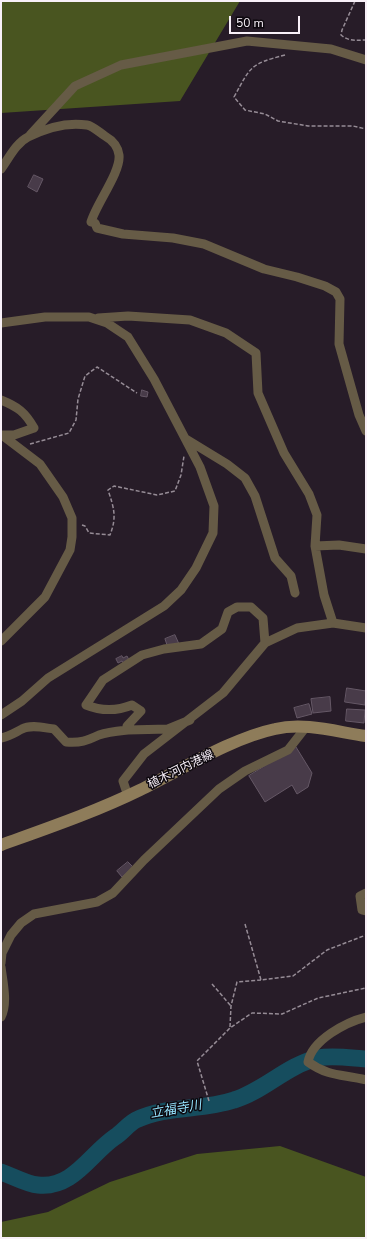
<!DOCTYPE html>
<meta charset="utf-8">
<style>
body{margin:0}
#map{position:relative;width:367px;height:1239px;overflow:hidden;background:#271c28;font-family:"Nunito Sans",sans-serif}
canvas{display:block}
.frame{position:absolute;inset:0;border:2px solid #f8f0f8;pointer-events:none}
.scale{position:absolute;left:229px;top:16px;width:71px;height:18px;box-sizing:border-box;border:2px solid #f8f0f8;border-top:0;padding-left:5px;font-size:12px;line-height:14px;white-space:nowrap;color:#f8f0f8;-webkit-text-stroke:3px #0d080e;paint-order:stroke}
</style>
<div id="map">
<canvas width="367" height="1239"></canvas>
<div class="frame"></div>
<div class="scale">50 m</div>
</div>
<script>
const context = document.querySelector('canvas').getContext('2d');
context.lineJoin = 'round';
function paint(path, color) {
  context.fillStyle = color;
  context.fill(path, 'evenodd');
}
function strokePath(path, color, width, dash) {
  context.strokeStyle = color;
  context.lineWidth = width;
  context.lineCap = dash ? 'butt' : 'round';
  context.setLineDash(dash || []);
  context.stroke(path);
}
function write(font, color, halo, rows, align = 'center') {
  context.font = font + ' "Nunito Sans","Noto Sans JP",sans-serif';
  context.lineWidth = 3;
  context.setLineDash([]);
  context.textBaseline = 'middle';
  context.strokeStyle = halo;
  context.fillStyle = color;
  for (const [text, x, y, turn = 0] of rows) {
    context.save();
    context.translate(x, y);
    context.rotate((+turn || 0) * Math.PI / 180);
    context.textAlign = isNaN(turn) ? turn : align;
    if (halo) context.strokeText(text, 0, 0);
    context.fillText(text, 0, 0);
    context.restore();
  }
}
const forest = new Path2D(`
 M1,1h239l-60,100 -179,12z
 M280,1146l86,31v61h-365v-16l47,-10 62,-30 87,-28z`);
const river = new Path2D(`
 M1,1172c12,4 25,12 37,13 35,4 52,-31 77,-48 8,-5 13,-13 21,-17 31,-15 65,-9 98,-20 30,-9 53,-35 84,-42 14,-3 33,0 48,1`);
const building = new Path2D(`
 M34,175l9,4 -6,13 -9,-5z
 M142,390l6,2 -1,5 -6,-1z
 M175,635l4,9 -11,4 -3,-9z
 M122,656l1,2 4,-2 2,4 -5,4 -2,-3 -4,2 -2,-4z
 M347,688l19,3 -1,14 -20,-3z
 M330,697l1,14 -18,2 -2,-14z
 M309,704l3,10 -15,4 -3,-10z
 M347,709l18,1 -1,13 -18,-2z
 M296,747l16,26 -4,14 -11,7 -5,-9 -27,17 -16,-26z
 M128,862l5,5 -11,10 -5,-6z`);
const path = new Path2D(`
 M308,1h7
 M355,1l-13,29 -1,5c8,7 16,5 25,5
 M285,55c-35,9 -34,11 -51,42l11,13 20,4 13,7 30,5h45l13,3
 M30,444l39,-11 7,-13 2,-21 7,-23 12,-9 40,26
 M82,525l3,1 4,7 21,2c7,-18 4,-27 -2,-45l6,-4 43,9 18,-4 6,-16 3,-19
 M245,924l16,56 32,-4 34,-26 39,-15
 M212,984l19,22
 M230,1027l1,-21 6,-24 24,-2
 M209,1101l-12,-40 33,-33 22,-15 30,1 36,-16 48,-10`);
const street = new Path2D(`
 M30,135l45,-49 46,-21 126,-24 84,8 35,11
 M1,169c8,-11 15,-26 27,-32 18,-9 40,-15 59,-12 6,1 13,8 18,11 7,4 13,11 14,19 2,17 -23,49 -28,67l4,1 2,5 26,6 50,4 31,6 60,25 33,8 28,9 11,6 4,7 -1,45 20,71 7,16
 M98,318l30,-2 62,4 36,13 30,20 2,40 26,60 25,41 8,21 -2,31 9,49 9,28
 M1,323l44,-6h44l18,6 21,14 26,42 46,88 14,39 -1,27 -17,35 -15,22 -17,16 -116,72 -26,23 -21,14
 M1,400c17,7 24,12 33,28l-20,7h-12
 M186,439l41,25 18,14 10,18 20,62 16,18 4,17
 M315,546l24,-1 27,4
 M1,641l44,-44 25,-47 2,-13v-19l-9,-21 -23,-33 -38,-29
 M190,720l-22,9 -40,1 -1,-4 14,-15 -9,-6c-15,6 -31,6 -46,0l17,-25 39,-25 22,-6 37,-5 21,-15 6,-17 9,-5h14l12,11 2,25
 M1,738c9,-2 13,-5 21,-9 9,-5 23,-1 32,0l12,13c15,1 20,-1 33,-7 9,-3 20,-4 29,-5
 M128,796l-5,-15 21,-27 79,-61 42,-50 32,-15 36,-5 33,5
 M366,893l-6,3 2,14 4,1
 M1,963l1,-10 9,-18 10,-12 13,-9 63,-12 16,-9 31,-33 75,-71 26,-18 43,-21 18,-23
 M1,967c2,16 7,36 0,50
 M366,1017c-20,5 -54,23 -58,45 21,15 34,12 58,18`);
const secondary = new Path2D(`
 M1,845c47,-17 94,-33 139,-55 41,-20 92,-52 135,-61 30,-7 62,3 91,7`);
const streetNames = [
 ["植木河内港線",181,770,-26]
];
const waterNames = [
 ["立福寺川",176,1110,-10]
];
paint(forest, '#495520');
strokePath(river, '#164d5e', 17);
paint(building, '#483b49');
strokePath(building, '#655866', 1);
strokePath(path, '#968c96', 1.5, [4, 2]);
strokePath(street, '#665b46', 9);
strokePath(secondary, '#8e7c5a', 12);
write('12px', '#f8f0f8', '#0d080e', streetNames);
write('italic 13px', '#94e4fe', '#0d080e', waterNames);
</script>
